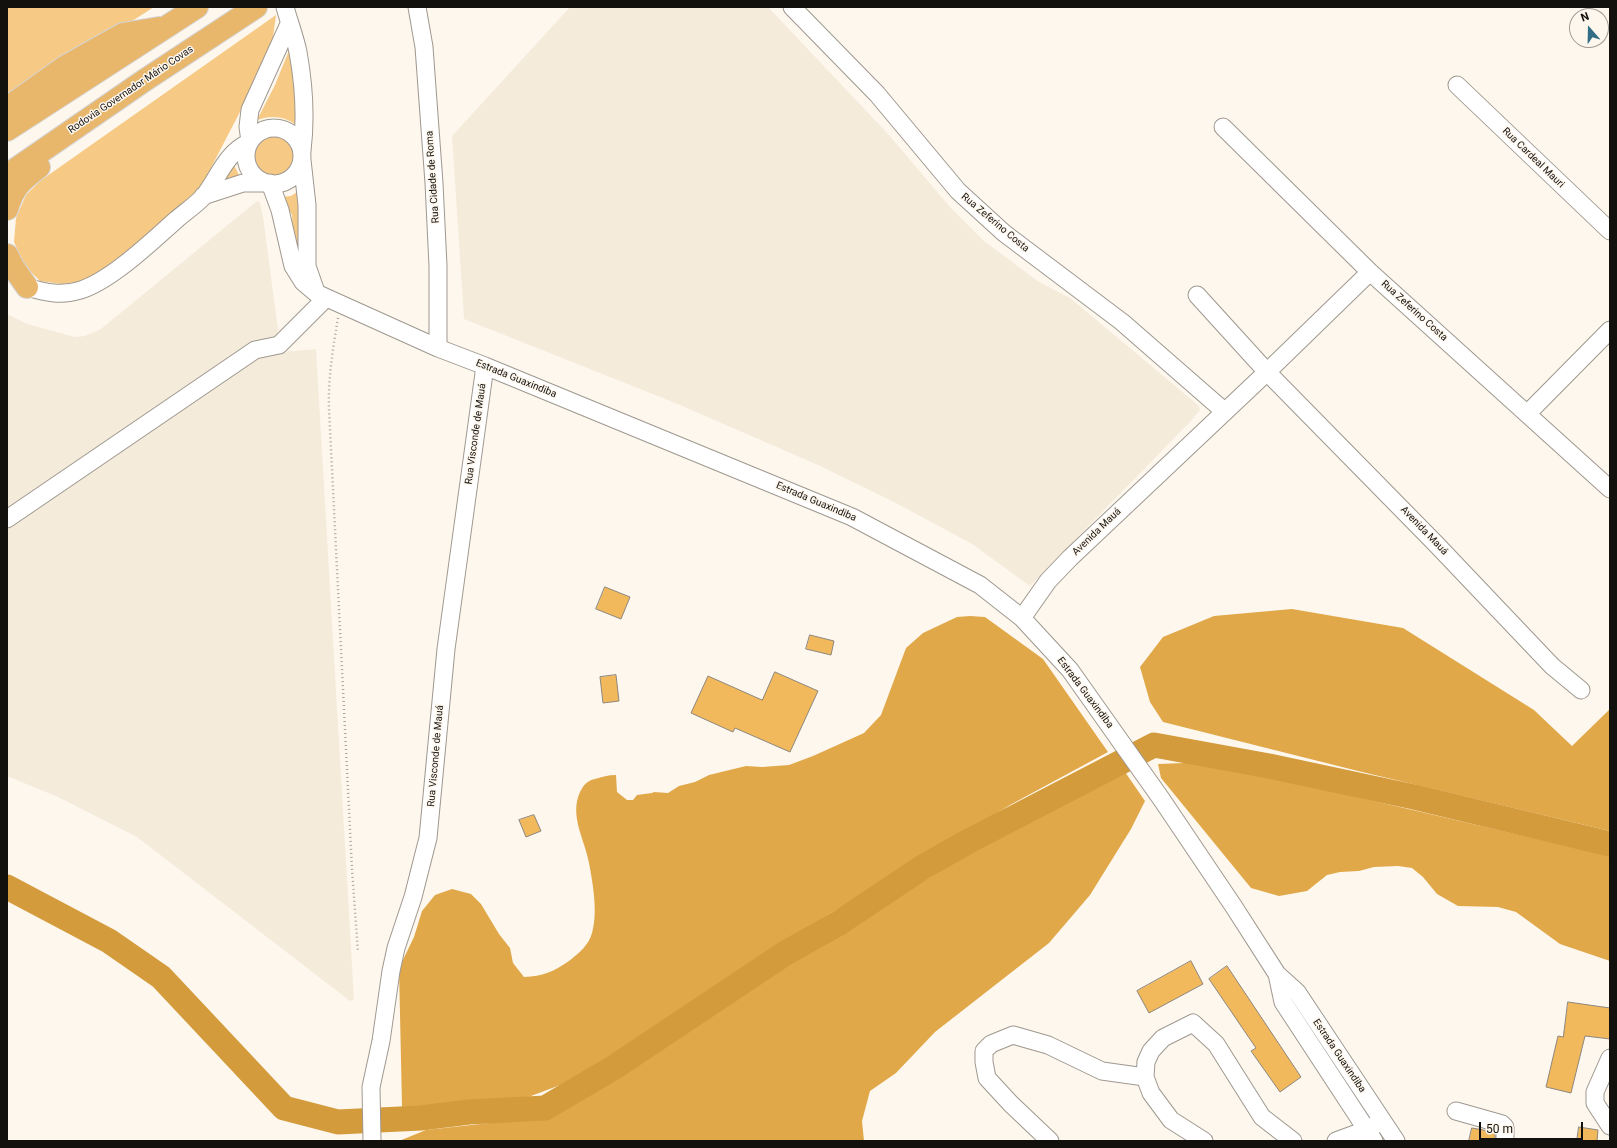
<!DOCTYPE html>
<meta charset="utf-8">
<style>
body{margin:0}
#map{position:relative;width:1617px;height:1148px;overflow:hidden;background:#fef7ee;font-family:Roboto,sans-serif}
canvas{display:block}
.frame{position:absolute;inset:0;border:8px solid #13110e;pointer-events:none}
.north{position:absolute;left:1569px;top:8px;width:40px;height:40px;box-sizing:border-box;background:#fef7ee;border:1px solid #a09b94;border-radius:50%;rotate:340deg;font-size:11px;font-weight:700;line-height:16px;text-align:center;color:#13110e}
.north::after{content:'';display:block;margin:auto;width:14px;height:18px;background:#316d84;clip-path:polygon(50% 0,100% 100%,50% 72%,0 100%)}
.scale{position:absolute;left:1479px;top:1122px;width:104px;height:18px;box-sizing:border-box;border:2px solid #13110e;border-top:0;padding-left:5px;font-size:12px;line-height:14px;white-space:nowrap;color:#13110e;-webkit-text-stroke:3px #fef7ee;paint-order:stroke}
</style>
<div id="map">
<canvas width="1617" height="1148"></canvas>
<div class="frame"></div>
<div class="north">N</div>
<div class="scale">50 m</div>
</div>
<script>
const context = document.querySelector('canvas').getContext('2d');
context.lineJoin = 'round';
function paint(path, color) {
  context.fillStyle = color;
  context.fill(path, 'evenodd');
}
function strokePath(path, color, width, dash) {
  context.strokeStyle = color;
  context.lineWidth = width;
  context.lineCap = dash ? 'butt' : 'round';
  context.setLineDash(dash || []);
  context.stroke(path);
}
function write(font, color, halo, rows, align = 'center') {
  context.font = font + ' Roboto,sans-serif';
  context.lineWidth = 3;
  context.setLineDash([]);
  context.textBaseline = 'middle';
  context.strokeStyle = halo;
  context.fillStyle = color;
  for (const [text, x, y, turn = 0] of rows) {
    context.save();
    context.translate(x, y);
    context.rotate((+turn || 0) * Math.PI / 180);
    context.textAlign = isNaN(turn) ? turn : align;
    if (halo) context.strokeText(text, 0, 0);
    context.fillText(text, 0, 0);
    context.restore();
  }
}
const built = new Path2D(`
 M570,7h198l121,128 61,72 33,33 56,42 31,16 128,107 2,5 -10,12 -160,164 -58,-42 -76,-41 -78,-38 -145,-63 -209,-83 -12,-183z
 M257,201l3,2 3,14 18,135 35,-3 38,650 -4,2 -213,-164 -79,-40 -51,-21v-462l20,10 48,13 10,-1 16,-7z`);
const green = new Path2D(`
 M7,7h147l-39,25 -77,42 -31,20z
 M276,15l-5,37 -70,135 -79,69 -33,24 -27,4 -22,-3 -16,-16 -10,-23 2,-24 10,-23 14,-14z
 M290,48l10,80c-13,-11 -26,-14 -43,-8l18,-35z
 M251 156a23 23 0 1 1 46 0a23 23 0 1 1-46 0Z
 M234,165l7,14 -19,5z
 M300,190l4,82 -11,-33 -1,-24 -11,-18 10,-1z`);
const forest = new Path2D(`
 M1292,609l111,19 131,82 38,36 38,-37v122l-252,-60 -195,-49 -13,-20 -10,-35 23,-30 51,-21z
 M970,616l15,1 58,42 65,93 -98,53 -187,113 -252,163 -56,21 -113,5 -3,-139 15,-31 8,-26 13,-16 17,-6 19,5 10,10 18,30 11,14 3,15 11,14c19,-1 29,-5 45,-16 9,-7 20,-16 23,-28 6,-20 1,-49 -3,-70 -4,-23 -20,-47 -9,-71 4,-7 6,-11 15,-13 7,-2 13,-4 21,-4l1,17 10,8h6l4,-5 15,-2 2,-1 14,1 11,-7 16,-4 14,-7 37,-9 16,1 27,-2 24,-9 51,-23 17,-18 25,-67 17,-15 34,-16z
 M1198,760l412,96v105l-50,-17 -44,-32 -18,-5 -40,-1 -21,-12 -14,-17 -11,-9 -14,-2 -24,1 -15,4 -19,1 -13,3 -20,16 -28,5 -28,-8 -90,-110 -3,-14 26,-1z
 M1125,772l20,29 -14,28 -41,66 -41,48 -114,89 -39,41 -26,18 -8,30 2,20h-465l27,-11 100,-11 62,-30 196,-125 202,-120z`);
const river = new Path2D(`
 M7,887l102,54 52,36 123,131 54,14 83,-4 48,-6 76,-4 68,-40 171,-114 55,-31 84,-56 46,-26 185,-96 115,21 145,31 196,47`);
const building = new Path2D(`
 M605,587l25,10 -9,22 -25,-10z
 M810,635l24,6 -3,14 -25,-6z
 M775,672l43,19 -28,61 -55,-24 -2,4 -42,-19 17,-37 54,24z
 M616,675l3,26 -16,2 -3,-26z
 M534,815l7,16 -15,6 -7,-17z
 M1191,961l12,23 -54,29 -12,-22z
 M1227,966l74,111 -21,15 -29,-41 5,-3 -47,-69z
 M1568,1002l42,6v31l-25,-3 -14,57 -25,-6 12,-51 5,1z
 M1579,1127l19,3 -1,11h-20z
 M1472,1128l23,4v9h-26z`);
const path = new Path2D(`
 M338,318c-5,30 -10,60 -9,91l23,460 6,83`);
const minor = new Path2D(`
 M285,7c4,15 10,30 13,45 6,33 8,66 4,99
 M417,7l7,40 10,136 4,83v82
 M792,7l85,87 81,97 46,42 118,89 102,89
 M1457,85l153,146
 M1223,127l147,145 240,217
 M246 156a28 28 0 1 1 56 0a28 28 0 1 1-56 0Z
 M250,141l-2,-14 2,-17 39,-86
 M302,160l5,45v61l8,23
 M270,183l10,27 13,56 10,16 13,11 122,55 47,18 367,151 128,68 42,33 48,52 92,130 72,107 43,67 20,18 99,149
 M203,196l40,-13h23
 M27,287c19,6 35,9 54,3 31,-10 71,-49 95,-70 9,-8 20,-15 28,-24 14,-18 22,-43 44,-53
 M1197,295l70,77 169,172 116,122 29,24
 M1528,413l82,-83
 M7,519l248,-169 24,-5 47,-47
 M1022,618l26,-37 22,-23 197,-186 103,-100
 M1277,974l6,28 91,139
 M1610,1058l-15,34v11l15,23
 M1456,1111l46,13 3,3v14
 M372,1141l-1,-54 10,-46 10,-70 5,-23 17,-51 15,-59 18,-189 39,-283
 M1050,1141l-39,-37 -24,-26 -3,-16v-11l7,-7 22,-9 35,10 54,26 43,6
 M1204,1141l-33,-21 -20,-27 -6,-16 1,-15 5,-11 12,-13 30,-15 23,21 46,73 31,24
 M1336,1141l30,-11 9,-5`);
const highway = new Path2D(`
 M7,108l59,-42 57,-32 36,-6
 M7,130l190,-123
 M7,175l138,-95 111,-73
 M7,209c7,-23 14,-28 32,-42
 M7,255l6,12 14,20`);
const streetNames = [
 ["Rodovia Governador Mário Covas",131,90,-34],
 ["Rua Cardeal Mauri",1533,158,44],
 ["Rua Cidade de Roma",433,177,-94],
 ["Rua Zeferino Costa",995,223,40],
 ["Rua Zeferino Costa",1414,311,42],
 ["Estrada Guaxindiba",516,379,22],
 ["Rua Visconde de Mauá",476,434,-82],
 ["Estrada Guaxindiba",816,502,23],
 ["Avenida Mauá",1424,531,46],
 ["Avenida Mauá",1097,532,-44],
 ["Estrada Guaxindiba",1085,693,53],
 ["Rua Visconde de Mauá",436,756,-85],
 ["Estrada Guaxindiba",1339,1056,56]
];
paint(built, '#f5ebdb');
paint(green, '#f6c984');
paint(forest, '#e1a84a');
strokePath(river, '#d39b3b', 25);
paint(building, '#f2b85c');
strokePath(building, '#8c877e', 1);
strokePath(minor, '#9e988f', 19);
strokePath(highway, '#d5d4d4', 24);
strokePath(path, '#aaa59e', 2.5, [1, 3]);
strokePath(minor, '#fff', 17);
strokePath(highway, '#e8b76b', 22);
write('10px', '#13110e', '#fef7ee', streetNames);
</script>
